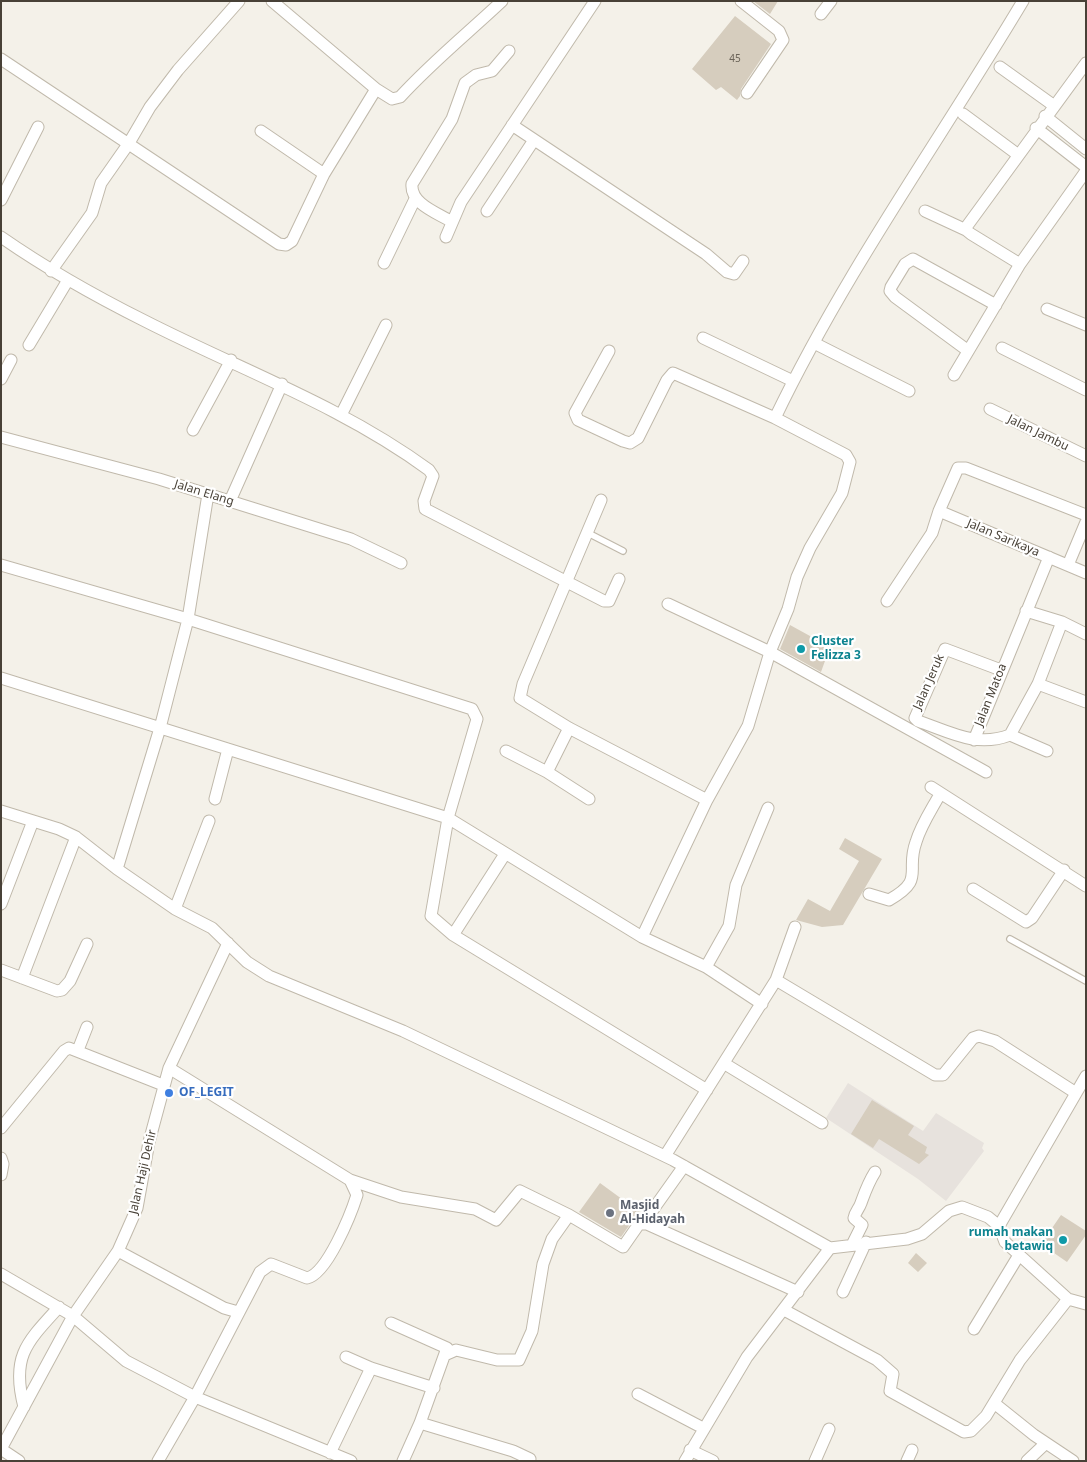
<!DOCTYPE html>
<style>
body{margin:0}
#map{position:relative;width:1087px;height:1462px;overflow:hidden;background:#f4f1e9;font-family:"Noto Sans",sans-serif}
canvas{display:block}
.frame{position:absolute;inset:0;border:2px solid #484137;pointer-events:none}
</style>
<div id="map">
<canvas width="1087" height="1462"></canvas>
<div class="frame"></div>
</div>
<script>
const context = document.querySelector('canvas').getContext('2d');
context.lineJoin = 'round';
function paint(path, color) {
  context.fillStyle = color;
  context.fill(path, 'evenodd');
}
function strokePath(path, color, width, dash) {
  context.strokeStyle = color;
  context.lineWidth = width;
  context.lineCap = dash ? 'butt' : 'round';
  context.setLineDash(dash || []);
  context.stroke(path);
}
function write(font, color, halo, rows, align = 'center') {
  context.font = font + ' "Noto Sans",sans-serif';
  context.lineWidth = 4.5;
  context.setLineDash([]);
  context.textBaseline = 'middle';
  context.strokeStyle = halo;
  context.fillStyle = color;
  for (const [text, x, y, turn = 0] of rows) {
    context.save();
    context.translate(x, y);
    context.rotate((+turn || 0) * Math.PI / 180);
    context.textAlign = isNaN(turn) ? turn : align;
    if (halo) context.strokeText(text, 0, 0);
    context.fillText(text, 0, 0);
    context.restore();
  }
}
const industrial = new Path2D(`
 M848,1083l75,48 13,-18 48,30 -2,5 2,3 -38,50 -28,-22 -92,-61z`);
const building = new Path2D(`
 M753,1h25l-8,13z
 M735,16l36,28 -30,45 -1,7 -3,4 -16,-13 -5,3 -24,-21z
 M790,625l40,22 -9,25 -41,-23z
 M845,838l37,21 -39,66 -21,2 -26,-7 12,-21 22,12 29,-50 -20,-12z
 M872,1100l42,26 -6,9 19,12 -2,6 4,2 -10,9 -40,-25 -6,9 -22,-14z
 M600,1183l41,30 -8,7 -12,17 -42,-25z
 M1061,1215l25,16v4l-19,27 -26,-18z
 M916,1253l11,10 -9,9 -10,-9z`);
const lane = new Path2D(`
 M588,533l35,18
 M1010,939l76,42`);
const street = new Path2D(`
 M272,1l104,88 16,10 8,-2c32,-35 68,-64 102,-96
 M741,1l38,30 4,9 -36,53
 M821,14l10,-13
 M1,59l278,185 7,1 6,-4 32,-67 52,-85
 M1000,67l53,38
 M963,114l54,40
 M1045,116l41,33
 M512,125l194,129 21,18 7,2 9,-13
 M1036,128l50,39
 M261,131l63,43
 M1,200l37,-73
 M487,211l47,-71
 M925,211l41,19
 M452,222c-14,-9 -42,-18 -40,-38l40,-65 13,-36 11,-8 16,-4 17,-20
 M1,237c46,32 94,59 144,84 96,49 197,85 284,149l4,6 -9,25 1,8 179,92h5l10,-22
 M446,237l15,-35 134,-201
 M384,263l31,-64
 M1020,264l-49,-30 -5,-4 1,-4 119,-163
 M51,271l41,-58 9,-30 28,-40 21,-36 28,-37 61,-69
 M1047,309l39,16
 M703,338l90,43
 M814,343l95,48
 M29,345l39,-65
 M1002,348l84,42
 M967,350l-72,-53 -5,-6 1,-4 14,-23 8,-5 83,46
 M609,351l-34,62 3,7 45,21 7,2 8,-5 29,-58 6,-7 102,45
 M954,375l66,-111 66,-93
 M1,379l10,-19
 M990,409l96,47
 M341,415l45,-90
 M193,430l38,-70
 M1,437l158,42 192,60 50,24
 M601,500l-78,184 -3,14 49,30 138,72
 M230,501l52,-117
 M939,511l147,62
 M1,565l187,54 284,90 5,10 -29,99 -17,98 22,19 254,155
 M1068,565l18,-43
 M887,601l45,-68 7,-22 19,-43h8l120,47
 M668,604l102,48 216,120
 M1026,611l36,11 24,12
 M1001,670l-56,-21 -30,69 3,3c32,11 58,27 92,14l28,-51 24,-62
 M1,678l447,140 194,119 64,30 56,37
 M1038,684l48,18
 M1010,735l37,16
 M974,740l75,-183
 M506,751l41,21 42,27
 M547,772l22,-44
 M931,787l155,99
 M215,799l13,-50
 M1,811l58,18 17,8 41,32 58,40 37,19 35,34 22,14 134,55 270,129 157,88 77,-9 15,-5 27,-23 13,-4 26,10 11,9 6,16 63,57 18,5
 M117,869l43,-141 28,-109 20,-125
 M973,889l53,33 6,-4 32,-48
 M869,894l20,6c37,-21 16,-28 27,-58 5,-17 16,-33 24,-48
 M1,904l32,-83
 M175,909l34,-88
 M453,935l52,-81
 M642,937l65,-137 41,-74 22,-74 18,-43 9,-32 13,-29 32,-55 8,-31 -4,-7 -71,-37c70,-146 165,-278 248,-417
 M706,967l23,-41 7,-41 32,-77
 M1,970l56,21 5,-1 8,-9 17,-37
 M22,978l54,-141
 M776,980l159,95h8l30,-37 6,-2 16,5 81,52
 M78,1050l9,-23
 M725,1064l97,59
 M1,1128l63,-77 5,-3 94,37
 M665,1156l111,-176 19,-53
 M1,1158l2,6 -2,11
 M350,1180l51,17 74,12 21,11 24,-29 49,24 54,32 16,-23h8l151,68
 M652,1211l32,-45
 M999,1226l87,-150
 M852,1245l10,-20 -8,-7c1,-6 5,-9 7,-15 4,-11 7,-20 14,-31
 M118,1251l106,57 14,4
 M1,1274l72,42 53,45 69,36 156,64
 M843,1292l23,-50
 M784,1310l93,50 16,14 -3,17 74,41 7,-1 15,-15 34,-56 48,-61
 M391,1323l56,25 -27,75 -17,38
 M974,1329l45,-74
 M447,1354l9,-4 41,10h22l13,-29 11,-67 9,-25 17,-24
 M346,1357l25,11 63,20
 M638,1394l65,34
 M994,1403l40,32 39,26
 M24,1407c-13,-50 2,-64 35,-100
 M420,1423l93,28 17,8
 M690,1450l23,11
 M330,1453l41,-85
 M19,1461l-18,-12 72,-133 45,-65 19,-43 12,-66 20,-74 59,-125
 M158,1461l37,-64 65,-125 11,-8 36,14c20,-4 44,-64 50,-83l-7,-15 -181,-112
 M685,1461l62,-104 83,-109
 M815,1461l14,-32
 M907,1461l5,-11
 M1027,1461l19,-18`);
const markers = [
 [801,649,5,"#0f9aa8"],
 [169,1093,5,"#3f7fe0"],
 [610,1213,5,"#6b7280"],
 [1063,1240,5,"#0f9aa8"]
];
const numberNames = [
 ["45",735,59]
];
const streetNames = [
 ["Jalan Jambu",1038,433,26],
 ["Jalan Elang",204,493,17],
 ["Jalan Sarikaya",1003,538,23],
 ["Jalan Jeruk",929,682,-66],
 ["Jalan Matoa",991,695,-68],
 ["Jalan Haji Dehir",143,1172,-77]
];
const cultureNames = [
 ["Cluster",811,642],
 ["Felizza 3",811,656],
 ["rumah makan",1053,1233,"right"],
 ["betawiq",1053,1247,"right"]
];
const shopNames = [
 ["OF_LEGIT",179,1093]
];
const worshipNames = [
 ["Masjid",620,1206],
 ["Al-Hidayah",620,1220]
];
paint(industrial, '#e7e2dd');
paint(building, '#d6cdbe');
strokePath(lane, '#c0b9ab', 8);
strokePath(street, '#c0b9ab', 13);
strokePath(lane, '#fff', 5.5);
strokePath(street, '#fff', 11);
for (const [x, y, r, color] of markers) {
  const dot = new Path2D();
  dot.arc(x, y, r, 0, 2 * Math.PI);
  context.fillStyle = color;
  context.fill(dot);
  strokePath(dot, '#fff', 2);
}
write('10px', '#6c6459', null, numberNames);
write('12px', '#484137', '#fff', streetNames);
write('bold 12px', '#0d838f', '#fff', cultureNames, 'left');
write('bold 12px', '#366cbe', '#fff', shopNames, 'left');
write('bold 12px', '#5b616d', '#fff', worshipNames, 'left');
</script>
